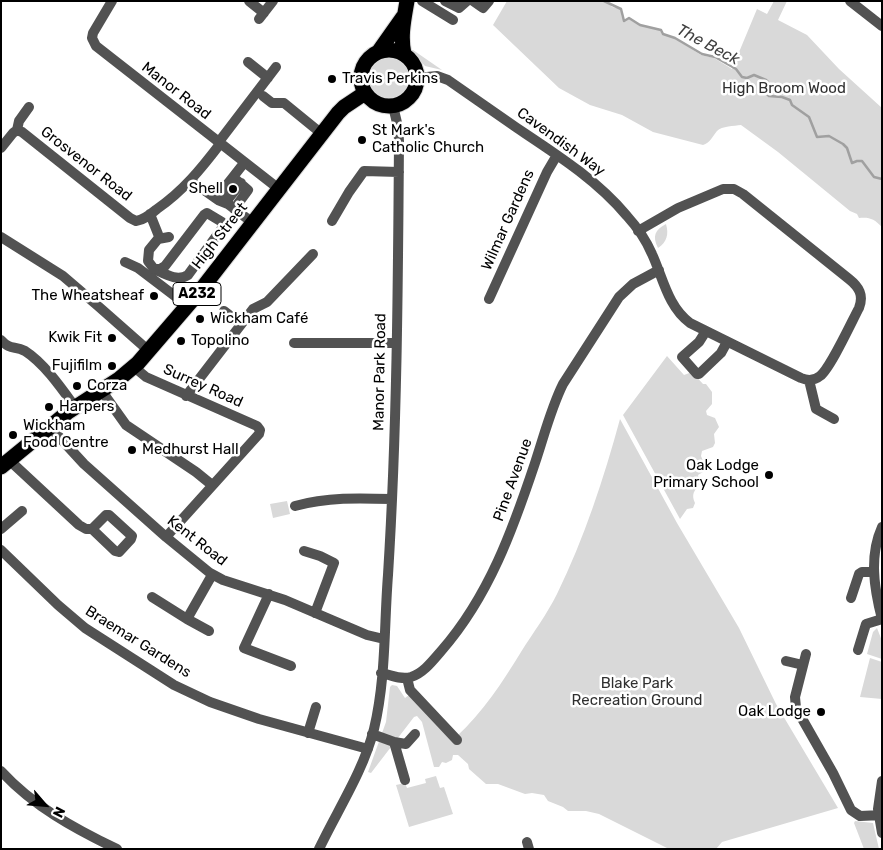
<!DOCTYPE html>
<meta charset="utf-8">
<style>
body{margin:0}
#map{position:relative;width:883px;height:850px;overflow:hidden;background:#fff;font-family:Rubik,sans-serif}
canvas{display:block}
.frame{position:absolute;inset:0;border:2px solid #000;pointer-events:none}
.north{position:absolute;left:20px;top:780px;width:50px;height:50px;-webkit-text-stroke:4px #fff;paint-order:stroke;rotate:117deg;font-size:14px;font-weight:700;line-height:20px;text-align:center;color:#000}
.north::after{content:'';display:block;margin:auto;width:18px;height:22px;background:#000;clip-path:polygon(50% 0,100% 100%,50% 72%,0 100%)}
</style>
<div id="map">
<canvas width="883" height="850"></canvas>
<div class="frame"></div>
<div class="north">N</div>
</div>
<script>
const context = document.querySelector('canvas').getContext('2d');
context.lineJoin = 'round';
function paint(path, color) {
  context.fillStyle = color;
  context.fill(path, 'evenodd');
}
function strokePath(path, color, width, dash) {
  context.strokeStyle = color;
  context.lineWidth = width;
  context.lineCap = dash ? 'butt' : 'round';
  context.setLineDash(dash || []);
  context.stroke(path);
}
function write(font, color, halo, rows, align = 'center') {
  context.font = font + ' Rubik,sans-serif';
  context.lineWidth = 5;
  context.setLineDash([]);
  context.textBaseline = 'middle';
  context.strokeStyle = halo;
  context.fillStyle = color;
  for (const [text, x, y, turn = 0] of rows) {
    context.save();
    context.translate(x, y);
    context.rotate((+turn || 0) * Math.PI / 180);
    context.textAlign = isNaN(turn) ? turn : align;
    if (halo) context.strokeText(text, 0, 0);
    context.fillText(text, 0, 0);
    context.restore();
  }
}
const green = new Path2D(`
 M507,1l101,1 4,5 9,2 1,9 2,2 6,-2 10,7 20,5 2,4 12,4 27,17 13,3 18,11 25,-60 10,5 7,-13h13l-9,19 29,15 32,34 43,39v119c-8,-8 -12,-10 -23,-9l-2,-4 -7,-3 -72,-59 -37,-27c-7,1 -19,1 -24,6 -5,6 -7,12 -14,14l-50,-13 -31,-17 -32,-10 -31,-17 -66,-63z
 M413,50l29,20 -17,-4 -14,-15z
 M368 77a21 21 0 1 1 42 0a21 21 0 1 1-42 0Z
 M666,224c3,10 1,18 -8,24 -6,-12 -3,-18 8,-24z
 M667,356l17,19 8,-3 11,12h3l6,8v12l-6,7 1,4 8,3 4,9 -5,7 1,9 -2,4 -11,4 -1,5 4,10 -2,6 -5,3 2,9c-6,7 -9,10 -5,19l-2,5 -6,1 -7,10 -57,-104z
 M620,419l57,104 62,105 37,76 62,104 -116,34 -6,7h-47l-70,-35 -13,-3h-18l-5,-4 -15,-6 -4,-6 -12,-2 -7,1 -27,-10h-12l-17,-15 -1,-5 -10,-9h-5l-1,5 -6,3 -4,-1 -3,5h-5l-12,-45 -5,-6 -3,1 -43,56 -3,-1 18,-50 4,-35 2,-2 5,1 8,12 4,-3 47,42c27,-25 46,-54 65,-85 12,-19 26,-38 36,-58 27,-55 47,-116 63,-175z
 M287,501l3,13 -17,4 -3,-14z
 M877,628l5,13v18l-15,-5 6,-22z
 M870,658l12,4v37l-22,-2z
 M436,776l4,12 4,-1 9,27 -44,13 -13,-42 9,-2 2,5 19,-5 -1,-4z
 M855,821l18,2 6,26h-15l-10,-26z`);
const stream = new Path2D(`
 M604,1l17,8 3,12 5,-3 11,7 21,5 2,4 12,4 27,16 13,3 21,12 6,8 5,1 7,-3 12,5 2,2 -1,12 2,2 13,1 8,3 2,5 17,12 8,20 12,-1 14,8 4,4 5,15 5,-2h5l12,16 8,2`);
const minor = new Path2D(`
 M112,1l-19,32 -1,5 4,8 183,143
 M249,1l15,12
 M422,1l31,19
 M445,1l14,7 8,-7
 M473,1l10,7 6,-7
 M850,1l32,25
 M259,19l14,-18
 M248,62l20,16
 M417,78l20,-2 11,4c23,16 46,32 69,48 39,26 80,52 110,88 10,11 19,24 25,38 11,24 16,53 38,69l111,55c7,3 13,3 19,-2 10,-7 32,-55 39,-68 5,-13 0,-21 -10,-29l-106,-85 -9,-5h-11l-45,19 -40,23
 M263,96l9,7h12l38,31
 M17,130l2,-9 10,-14
 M218,143l58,-76
 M1,148l12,-15 4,-3 5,2 108,86 6,3c8,-1 15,-7 21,-12 26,-18 44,-40 63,-65
 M191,181l27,19 10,4 25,19
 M221,201v-9l12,-15
 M228,204v-5l13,-16
 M234,209l14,-19 -15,-13 11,-14
 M207,213l15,9 1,5 -35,48c-11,7 -23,-1 -34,-6h6l5,-3 39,-51z
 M150,214l8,20
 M332,221l17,-29 15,-21 35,1
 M1,237l62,39 35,30 51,45
 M125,262l13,6 50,38
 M489,299l58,-127 10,-17
 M224,311l17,13
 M706,331l-7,11 -17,15 15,17h2l22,-21 6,-11
 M1,340c10,11 13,5 24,11 19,12 37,38 50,56
 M294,343h102
 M134,367l12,10 111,49 3,4 -1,4 -93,103
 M809,380l7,29 18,10
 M101,390l25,35 70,47 16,13
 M186,396l67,-87 14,-7 46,-48
 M50,427l34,37 82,73 44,36 13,7 62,20 82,35 17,4
 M9,460l70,65 7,4h6
 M295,506c32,-9 64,-8 97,-7
 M106,515h3l23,21 -1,3 -12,13 -4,-1 -23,-22z
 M882,527c-13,29 -8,61 0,92
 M1,529l21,-18
 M1,550l57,55 27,23 89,57 36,17 49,17 109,30
 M304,551l16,5 14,7 -19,50
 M269,594l-25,54 47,18
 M152,597l35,22 25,-44
 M851,598l8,-24 3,-2h12
 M187,619l22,12
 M858,650l8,-26 16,-5
 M806,654l-11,43 1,11 37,65 18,37 9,6 22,-1
 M786,661l17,4
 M381,673c11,2 19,7 30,4 13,-4 23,-18 31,-27 47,-54 71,-121 93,-187 9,-27 16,-55 28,-79l56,-87 14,-13 26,-14
 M407,678l3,12 47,50
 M308,733l8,-26
 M372,734l22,8 11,38
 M394,742l12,2 9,-10
 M1,771c32,35 74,58 116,78
 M882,781l-4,28 4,24
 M527,842l2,7
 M319,849c19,-40 44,-77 55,-120 12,-50 10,-103 14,-154 9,-144 10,-289 11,-434l-1,-14 -5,-21`);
const highway = new Path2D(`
 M361 78a28 28 0 1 1 56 0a28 28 0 1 1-56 0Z
 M379,51l24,-34
 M404,54c-4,-18 0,-35 3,-53
 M1,467l67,-55 51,-33 19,-16 62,-72 138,-178 6,-6 21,-14`);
const minorBridge = new Path2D(`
 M154,269l-6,-8 1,-11 9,-11 11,-2`);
const markers = [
 [332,79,5,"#000"],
 [362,140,5,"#000"],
 [233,189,5,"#000"],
 [154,296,5,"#000"],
 [200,319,5,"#000"],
 [112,338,5,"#000"],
 [181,341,5,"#000"],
 [112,366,5,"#000"],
 [77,386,5,"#000"],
 [49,407,5,"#000"],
 [13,435,5,"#000"],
 [132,450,5,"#000"],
 [769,475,5,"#000"],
 [821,712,5,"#000"]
];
const shields = [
 [197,294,48]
];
const shieldNames = [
 ["A232",197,294]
];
const poiNames = [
 ["Travis Perkins",342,79],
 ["St Mark's",372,131],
 ["Catholic Church",372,148],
 ["Shell",223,189,"right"],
 ["The Wheatsheaf",144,296,"right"],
 ["Wickham Café",210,319],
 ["Kwik Fit",102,338,"right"],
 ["Topolino",191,341],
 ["Fujifilm",102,366,"right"],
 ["Corza",87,386],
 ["Harpers",59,407],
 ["Wickham",23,426],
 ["Food Centre",23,443],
 ["Medhurst Hall",142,450],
 ["Oak Lodge",759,466,"right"],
 ["Primary School",759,483,"right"],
 ["Oak Lodge",811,712,"right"]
];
const parkNames = [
 ["High Broom Wood",784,89],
 ["Blake Park",637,684],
 ["Recreation Ground",637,701]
];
const streetNames = [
 ["Manor Road",176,91,38],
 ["Cavendish Way",561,142,36],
 ["Grosvenor Road",86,164,38],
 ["Wilmar Gardens",508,220,-66],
 ["High Street",220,236,-52],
 ["Manor Park Road",380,372,-89],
 ["Surrey Road",203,386,24],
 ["Pine Avenue",513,480,-70],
 ["Kent Road",197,541,38],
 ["Braemar Gardens",138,642,32]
];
const waterNames = [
 ["The Beck",708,45,28]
];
paint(green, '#d9d9d9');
strokePath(stream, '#a0a0a0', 2.5);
strokePath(highway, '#dbdbdb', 17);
strokePath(minor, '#525252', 10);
strokePath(highway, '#000', 15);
strokePath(minorBridge, '#525252', 10);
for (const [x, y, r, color] of markers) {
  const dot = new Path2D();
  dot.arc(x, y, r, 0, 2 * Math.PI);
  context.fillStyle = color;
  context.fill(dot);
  strokePath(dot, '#fff', 2);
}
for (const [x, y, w] of shields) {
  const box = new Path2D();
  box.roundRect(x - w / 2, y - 11.5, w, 23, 4);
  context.fillStyle = '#fff';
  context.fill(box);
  strokePath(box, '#000', 1);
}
write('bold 14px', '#000', null, shieldNames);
write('15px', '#000', '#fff', poiNames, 'left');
write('15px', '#303030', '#fff', parkNames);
write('15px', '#000', '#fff', streetNames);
write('italic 16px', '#414141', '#fff', waterNames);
</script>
